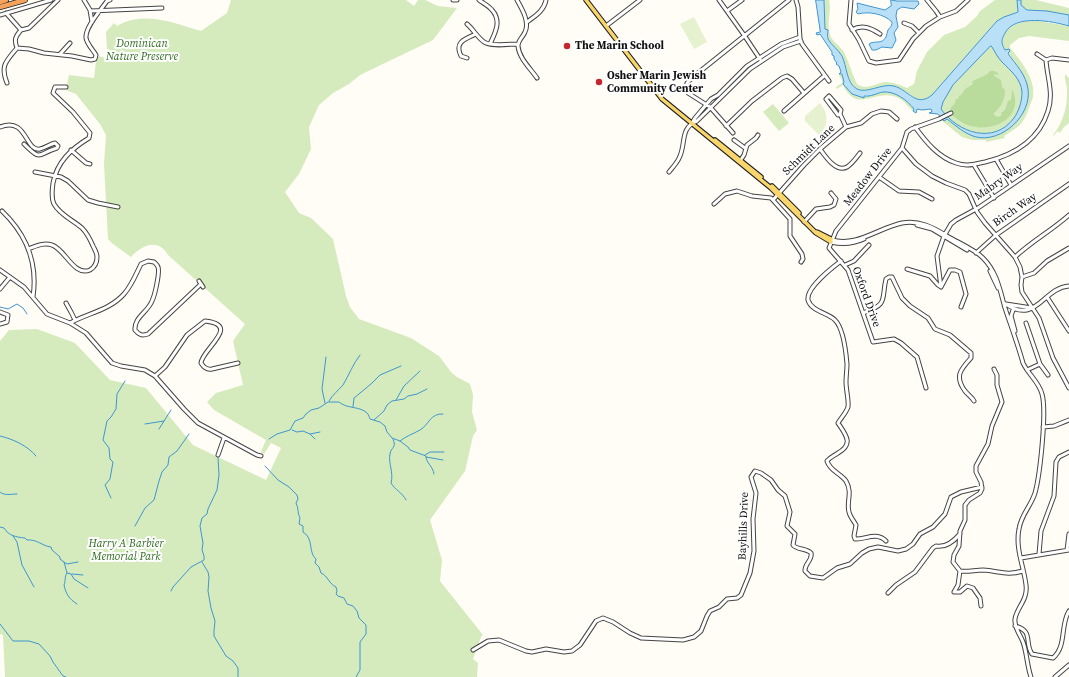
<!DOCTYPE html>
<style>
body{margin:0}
canvas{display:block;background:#fffdf5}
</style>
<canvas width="1069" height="677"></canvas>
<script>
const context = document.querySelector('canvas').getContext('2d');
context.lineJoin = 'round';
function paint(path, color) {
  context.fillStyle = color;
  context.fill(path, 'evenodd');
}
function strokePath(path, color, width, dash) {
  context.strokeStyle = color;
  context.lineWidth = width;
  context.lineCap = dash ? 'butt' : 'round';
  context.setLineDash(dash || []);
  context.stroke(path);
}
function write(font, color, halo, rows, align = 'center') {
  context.font = font + ' "Source Serif 4",serif';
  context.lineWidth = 4;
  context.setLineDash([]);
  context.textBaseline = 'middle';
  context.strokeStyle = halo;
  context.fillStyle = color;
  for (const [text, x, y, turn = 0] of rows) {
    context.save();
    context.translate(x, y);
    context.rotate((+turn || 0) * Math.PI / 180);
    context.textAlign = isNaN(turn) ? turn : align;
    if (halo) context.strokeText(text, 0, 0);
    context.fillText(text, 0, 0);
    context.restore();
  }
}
const green = new Path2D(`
 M231,0h175l8,6 4,-6h7l13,6 19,2 -24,32 -73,35 -11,9 -16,9 -14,12 -10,22 2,22 -12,25 -14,18 14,21 12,5 22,21 13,57 4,11 9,12 52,19 28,18 12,16 6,5 13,7 3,11 -1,17 5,18 -4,6 -8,35 -35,49 12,40 -2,21 43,54 -2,2 -8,22 5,4 -1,14h-472l-2,-42 -3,-1v-293l9,-11 28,-1 38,14 35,37 36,8 47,57 73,35 15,-32 -10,-5 -7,11 -3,-2 5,-12 -52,-30 -7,-8 9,-9 27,-8 -10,-44 12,-17 -77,-69c-10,-17 -26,-10 -37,2l-18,-13 -5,-5 -4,-75 2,-29 -6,-11 -24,-30 -10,-4 3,-15 25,3 2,-17 3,-5 9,3 1,-10h-2l-1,-17 8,-9 3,3c26,-16 57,-3 84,5l26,-18z
 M824,0h5c3,11 -3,23 1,35 2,6 10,11 14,17 5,10 8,22 13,32 9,7 19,-1 28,-2 7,0 16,3 22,6l7,-4 3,-13 10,-19 17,-17 21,-8 12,-11 3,-5 15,-11h22l1,11 -21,10 -65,74c-16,13 -22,-5 -38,-9 -12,-3 -25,7 -35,3 -13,-5 -12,-24 -18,-34 -4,-7 -16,-14 -13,-23l-3,-3z
 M1021,0h15l33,8v7l-22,-4 -20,-1 -6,-5z
 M1032,20l37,6v15l-40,-5 -10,2 -9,7v3c10,11 26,32 23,48 0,3 -2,6 -3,9 -6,19 -10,21 -26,31l1,2 -19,4v-2h-14l-10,-3 -21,-17h5l-12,-15 30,-42 31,-22 27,31 -15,-21 -2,-1c-10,-20 10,-27 27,-30z
 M841,74c3,6 3,11 8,16 12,15 28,-1 42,2 9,2 18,10 23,17l-1,2c-8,-7 -9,-12 -20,-15 -20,-5 -37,17 -50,-11l-6,4 -1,-2 6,-4v-3l-3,-5z
 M1065,74l4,4v45l-5,4 -4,6 -2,-2 -5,5v-1c10,-12 15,-30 14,-45 0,-5 -3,-11 -2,-16z
 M773,104l16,19 -10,8 -16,-19z`);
const forest = new Path2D(`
 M990,71h4l4,2v2l-4,-1v2l7,4 1,7 3,3c0,10 -4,17 -11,23v2l4,2 4,-2 -1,-2 4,-3 3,-9 3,-1 1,-10 1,1c12,31 -30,46 -53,30 -5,-4 -8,-4 -10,-11l2,-4 2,-1 2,-6h2l1,-3 3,-2 3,-5 8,-5 -1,-2c6,-5 14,-5 18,-11z`);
const pitch = new Path2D(`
 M694,17l13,25 -13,7 -14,-25z
 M820,103c9,11 9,22 -1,32l-14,-14v-5z`);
const water = new Path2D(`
 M816,0h8l1,29 3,1c0,3 -1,5 0,9 3,6 10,10 14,17 5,10 4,27 15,33 10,5 25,-6 37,-3 15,4 22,22 38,9l65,-74 7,-4 14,-5 -1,-12h4v5l6,5 20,1 22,4v11c-17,-5 -54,-12 -64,7 -4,7 -4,10 0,17l4,-1 1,2 -2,2 1,2c8,11 17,20 19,34 4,26 -26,54 -52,48 -11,-3 -20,-11 -29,-18l-3,2 -6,-7 -9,-1 3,-1 -1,-3 -9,1 -5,-1 -1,4 -3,-2 1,-2c-7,-9 -19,-18 -31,-17 -6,1 -12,5 -19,4v2l-12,-4 -9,-10 1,-2 -2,-8h-3l2,-2 -2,-6 -3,-2 1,-1 -3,-4v-3l-2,-1v-3l-12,-18 -3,1 -1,-2 4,-1zM991,46l1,1c3,5 6,11 10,15 9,9 19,17 20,30 0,9 -3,19 -8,26 -20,27 -56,15 -73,-9l2,-7 10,-17z
 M891,0l6,1h21l1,3 -5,5 -12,-2 -5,3 -1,6 2,11 -4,6 2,7 -4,8 -10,-1 -6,3h-4l-3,-6c5,-4 13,1 17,-7 1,-2 1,-5 2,-7 2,-3 4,-3 4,-8 -8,-8 -23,-11 -34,-8l-2,-2 2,-3 -1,-6 28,7 6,-4z`);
const stream = new Path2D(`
 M0,307l8,2 9,-5 6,4 4,6
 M396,400l8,-14 16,-15
 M329,401c4,-7 9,-10 14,-16 6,-10 10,-21 17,-30
 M325,403l-3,-14 4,-32
 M353,407l1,-9 17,-14 9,-9 21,-9
 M374,420l10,-9 3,-6 5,-4 12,-2 4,-3 9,-2 10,-5
 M145,424l19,-3
 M159,429l12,-19
 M292,430l5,2 6,-1 7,3 10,-2
 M310,434l5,5
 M0,436c13,3 28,10 36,20
 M269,439l8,-5 13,-4 5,-9 8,-3 3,-4 5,-4 8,-2 9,-6h11c8,7 21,4 28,11 2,2 2,4 3,6l10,3 5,4 2,6 5,6 8,3 8,6 2,3 16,6c0,7 7,10 8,18
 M393,439c4,9 -2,8 -3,15 -2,9 4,19 1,29 4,7 11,9 15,17
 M400,441c6,-5 13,-7 20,-11 9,-5 10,-17 23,-16
 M425,455l5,-3h14
 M426,457l17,3
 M265,466l13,14 11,7 8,8 1,4 -2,4c3,5 1,10 4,15l-1,6 4,2v6c11,6 5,21 13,27l-1,4 4,4 2,6c7,3 8,11 15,14l1,4 -1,3 2,2 6,2 3,6 6,2 4,5 2,7 7,7v9l-6,8v28l-4,7
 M0,492c4,4 11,2 17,2
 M111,498l-6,-13 5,-6 3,-17 -3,-3 -1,-11 -6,-8 4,-19 4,-4 5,-8 1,-15 8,-13
 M135,526l10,-18 9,-8 5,-19 3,-9 6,-7 1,-8 8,-6 12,-17
 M0,527l4,1c5,8 12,9 21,10l2,2c10,-1 15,6 24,7l1,3 8,7v2l4,3 3,11 4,1 3,5 14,9
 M13,536l4,6 5,23 12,22
 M64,562l3,2 11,-2
 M202,562l6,10 1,5 -1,14 3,17 4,13 -1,10v5l12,20 7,5 5,7v9
 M67,573c-3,4 -1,8 -3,12 2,9 5,14 13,19
 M72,574l11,1
 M171,591l2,-4 18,-20 13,-7v-4l-2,-6 1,-7 -3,-17 2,-8 5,-4 1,-5 9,-19 2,-15 -1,-18
 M0,624l13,17h16l10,3 11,12 3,6 10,14 3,1`);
const minor = new Path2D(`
 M84,0l6,10 2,12
 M453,0h4
 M479,0c4,3 10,6 13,10 10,11 3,23 -2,34
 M517,0c5,9 13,22 8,32 -2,5 -7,8 -7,14 1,12 12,22 19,32
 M719,0l25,35 16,24
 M796,0l2,7 2,32 2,5 27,37
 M851,0l-2,24 10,16 10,21 7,2 23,-3 14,-21 13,-13 14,-9 16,-6 12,-11
 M927,0l9,11 4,6
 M90,11l72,-3
 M727,11l15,-11
 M6,13l15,17
 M0,15l51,-15
 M527,22c8,-6 17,-11 19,-22
 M904,23l8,3 7,7
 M467,24c6,5 10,13 17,18 7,5 26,2 34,2
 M606,26l34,-26
 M21,30l8,-2 29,-28
 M852,30c10,-6 19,-2 28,4
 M17,48l12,1 15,4 28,3 19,4 4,-1 1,-4c-3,-5 -9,-11 -10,-17 -1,-11 15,-28 21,-37l3,-1
 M17,48c-3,-8 -2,-11 4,-18
 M60,54l10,-11
 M1037,54l9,6 6,-2 17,2
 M467,58l-6,-2c-7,-14 4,-17 15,-22
 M7,83c-7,-17 -1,-22 10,-35
 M784,111l40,-35
 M840,114l-2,1 -12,-16 3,-3 12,14 -1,4 6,13
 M692,123l3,-5 16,-19 7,-4 29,-29 34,-22 19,-7
 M726,126l26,-25 30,-23 5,-2 5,3 12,14
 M0,127c27,-11 25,25 40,22 5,-1 10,-5 15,-6l3,3 -1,2c-20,6 -15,14 -33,-4
 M915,127c11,15 23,30 41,36 11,4 18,1 29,-1 29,-7 54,-22 63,-51 6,-18 -1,-34 -2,-51
 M733,133l-23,-26 -22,-14 -2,-4 1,-6 6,-6 96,-77
 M734,140l11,8
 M902,148l14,16 16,12 14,7 19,7 4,4 8,18 8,11 30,34 5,10 2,10 -1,8 1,7 17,26 14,40 16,30
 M820,149c5,7 16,24 27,18 5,-3 9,-9 13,-14
 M71,150l15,13 4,1
 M996,159l15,26
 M740,161l4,-6 3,-10 9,-7 2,-3
 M974,165l20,33
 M35,172l26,5 7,4 20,19 10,3 20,4
 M669,172c4,-5 9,-10 11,-16 6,-14 0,-28 17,-35l53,-52 33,-22 18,-6
 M879,177l20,14 20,1 13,7
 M773,200l31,-35 16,-16 26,-22 15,-4 11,-9 9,-3 8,1 8,7
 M714,204l11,-10 12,-3 15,5 19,2 19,21v17l12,18 1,5 -2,3
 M2,211c24,23 36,52 31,86
 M804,222l12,-13 14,-2 4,-2 2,-6 -5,-6
 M917,225l15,4 35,21
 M832,240c25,7 46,-12 70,-17 17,-3 31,4 45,13 12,7 27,13 36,22 14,14 17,32 22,50 6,18 13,37 18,55 5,11 16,19 19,31 5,17 -2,81 -7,99 -4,13 -14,22 -16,36 -4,19 5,38 7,56 2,15 -9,22 -11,34 -1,9 5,15 8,23 4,11 4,24 8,35
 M831,242c12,3 22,2 33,-3
 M28,249c8,-3 16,-7 24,-4 13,4 22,32 38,25 5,-3 7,-8 7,-13 0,-4 -2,-7 -4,-11 -3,-7 -6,-13 -11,-18 -9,-8 -22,-13 -28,-24 -3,-6 -2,-14 -1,-21 4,-21 18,-34 36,-45l1,-5 -17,-21 -20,-19 2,-6h11
 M976,253l20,-18 73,-51
 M1015,257c17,-16 36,-26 54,-42
 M841,261c-8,6 -35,27 -33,39 3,11 20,13 27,20 8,8 11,32 12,44 0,6 -1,12 -1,18 0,8 3,18 2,25 -2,6 -7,11 -10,16 8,12 16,21 0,30 -4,3 -8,4 -11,8 3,10 13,12 19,20 7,12 0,21 3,31 1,5 5,9 7,13l-2,11 1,3c10,1 21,-8 31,2
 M845,265l9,-4 15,-16
 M907,269l23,7 8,9 3,2
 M0,270l24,17 23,27 23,9 16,10 26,30 9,3 24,4 10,6 29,33 14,14 59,32 4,1
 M990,271l8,17
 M1022,277l12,-4 13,-12 22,-13
 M199,281l4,6
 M941,287l-4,-31 7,-20 7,-12 5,-4 22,-12 91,-62
 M941,287l9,-17h5l5,2 6,22 -5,13
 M0,289l10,-12
 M1047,297l22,34
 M66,303l5,9 4,8
 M1004,303c33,23 38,-15 65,-17
 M1006,304l26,4
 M0,312l8,3 -1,7 -7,2
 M863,313c26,-9 18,-13 23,-34l3,-2h3l10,21 8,8 18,12 7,11 15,6 21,18v5c-10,11 -17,18 -6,33 3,4 7,6 9,10
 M70,323c18,-10 40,-13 54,-29 8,-9 12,-20 17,-30l7,-3 6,1c2,2 3,2 4,5 2,5 -3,28 -6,34 -4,11 -18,16 -17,29 4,5 7,6 13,4l53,-50
 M1026,323l14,41 8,11
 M1015,331l-4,-15 2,-6 2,-1
 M994,369l3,6v10l5,17 -10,24 -4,18 -12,22v6l5,10 1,7 -2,4 -11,7 -4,5v15l-5,11 -1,15 -5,9 -1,7 7,9c8,1 15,-1 23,-1 16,1 23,6 40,1
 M1027,370l13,-6
 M155,376l10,-9 22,-32 18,-14c37,4 -3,28 -4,42 3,5 6,7 11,6l26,-6
 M926,388l-9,-31 -16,-14 -7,-4 -21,3 -25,-72 -19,-22 7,-17 66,-83 5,-16 4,-3 28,-10 12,-6
 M1043,427l11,-1 15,-6
 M218,455l6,-17
 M1067,550l2,-16
 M1039,554l2,-23 13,-35 2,-34 3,-5 10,-5
 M1021,558l48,-8
 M960,571l-2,14 -4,7h6l7,-6 6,2 7,10 1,8
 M888,593l8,-8 19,-13 18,-24 3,-2c10,2 18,-5 24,-12
 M1015,626c19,5 9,16 17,28l21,4c14,-12 7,-33 16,-47
 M473,650l15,-9 11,-1 27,11 6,1 14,-3 18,3 8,-1 8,-6 16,-24 7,-3 10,4 17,11 11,5 42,2 11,-3 7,-6 6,-15 3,-5 9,-4 8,-8 10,-1 4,-3 9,-22 4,-22 -1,-32 3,-26 -5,-16 4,-6 6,2 10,7 7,10 7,6 5,16 -3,14 8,8 -2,11c4,5 13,3 18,8 2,7 -7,11 -6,18l5,5 13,2 14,-10 13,-4 12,-11 7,-4 9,-2 20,4 8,-2 7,-5 7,-10 13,-7 12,-13 6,-17 10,-5 21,-5
 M1055,677l14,-12`);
const major = new Path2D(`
 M586,0l76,99 109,89 45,45 15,9
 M715,140l46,37
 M772,186l27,27
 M817,232l14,7`);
const highway = new Path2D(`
 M0,2l6,-2
 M0,7l25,-7`);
const markers = [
 [567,46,4,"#c4262e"],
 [599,82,4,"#c4262e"]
];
const parkNames = [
 ["Dominican",142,44],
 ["Nature Preserve",142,57],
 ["Harry A Barbier",126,544],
 ["Memorial Park",126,557]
];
const poiNames = [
 ["The Marin School",575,46],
 ["Osher Marin Jewish",607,76],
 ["Community Center",607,89]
];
const streetNames = [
 ["Schmidt Lane",809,150,-44],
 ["Meadow Drive",868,177,-52],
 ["Mabry Way",999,182,-35],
 ["Birch Way",1015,210,-35],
 ["Oxford Drive",866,297,70],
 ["Bayhills Drive",744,526,-88]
];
paint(green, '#d5ebbd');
paint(forest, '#b9dc9c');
paint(pitch, '#e6f2cf');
paint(water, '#b9e0f7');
strokePath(water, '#3f96cf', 1);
strokePath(stream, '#3f96cf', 1);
strokePath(minor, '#444', 5);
strokePath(major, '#222', 5.5);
strokePath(highway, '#222', 6);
strokePath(minor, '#fff', 3);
strokePath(major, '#f9d66b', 3.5);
strokePath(highway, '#f5a25d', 4.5);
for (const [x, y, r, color] of markers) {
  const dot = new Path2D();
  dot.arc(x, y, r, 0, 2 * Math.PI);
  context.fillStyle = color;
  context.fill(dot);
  strokePath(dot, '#fff', 1.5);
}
write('italic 11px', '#2f6b1f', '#fff', parkNames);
write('bold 11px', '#111', '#fff', poiNames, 'left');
write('11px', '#111', '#fff', streetNames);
</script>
